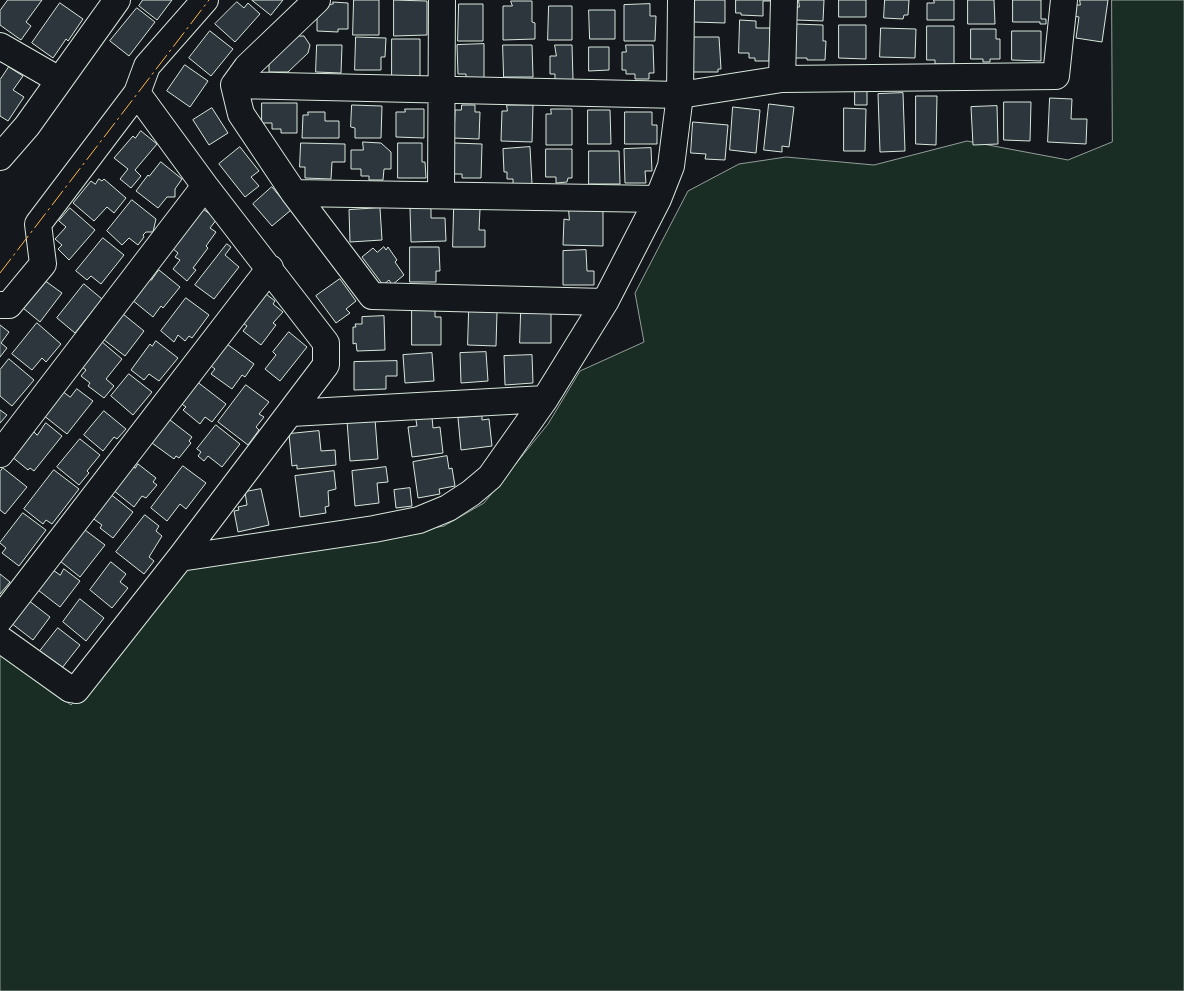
<!DOCTYPE html>
<style>
body{margin:0}
canvas{display:block;background:#14181c}
</style>
<canvas width="1184" height="991"></canvas>
<script>
const context = document.querySelector('canvas').getContext('2d');
context.lineJoin = 'round';
function paint(path, color) {
  context.fillStyle = color;
  context.fill(path, 'evenodd');
}
function strokePath(path, color, width, dash) {
  context.strokeStyle = color;
  context.lineWidth = width;
  context.lineCap = dash ? 'butt' : 'round';
  context.setLineDash(dash || []);
  context.stroke(path);
}
const green = new Path2D(`
 M1112,0h72v991h-1184v-336l71,50 11,-11 105,-127 89,-12 168,-29 40,-23 64,-79 32,-53 64,-29 -9,-49 53,-102 51,-27 47,-7 88,8 93,-24 101,19 44,-18z`);
const building = new Path2D(`
 M8,0h34l-16,22 5,4 -10,14 -21,-15v-14z
 M143,0h29l-15,20 -18,-14z
 M252,0h31l-12,15z
 M354,0h25v35h-26z
 M394,0l33,1v34l-33,1z
 M695,0h30v23l-31,-1z
 M736,0h36v1h-9v15l-22,-1v-2h-5z
 M799,0h25l-1,21 -27,-1 1,-13h2z
 M839,0h27v17h-27z
 M885,0h24l-1,15h-4l-1,4 -19,-1z
 M934,0h20v20h-27v-17h7z
 M968,0h26l1,24h-27z
 M1013,0h28v19h5v5h-6v-2h-27z
 M1080,0h28l-6,42 -26,-4 3,-21 -5,-1 2,-11h4z
 M511,1h21v21l3,1v16l-32,1v-34h9z
 M237,2l7,6 4,-5 12,11 -25,28 -20,-18z
 M333,2l15,1v26h-10v3l-21,-1v-14l3,-1v-6h6v-5l7,-1z
 M60,3l23,16 -15,22 -2,-2 -13,19 -21,-15z
 M459,4h24v37h-25z
 M650,4v12h6l-1,25h-31v-36z
 M549,6h23v34h-24z
 M137,8l18,14 -26,34 -19,-15z
 M589,10h26v29h-25z
 M740,20l16,1v7h14l-1,33h-14v-3h-6v-5h-10z
 M796,24l27,1v16h3l-1,19h-18v-2h-12z
 M839,25h27v34l-27,-1z
 M927,26h27v38h-19v-4h-8z
 M881,28l35,1 -1,29 -35,-1z
 M971,29h25v10h4v20h-10v3h-7v-3h-12z
 M210,31l23,18 -22,27 -22,-18z
 M1012,31h29v30l-29,-1z
 M294,36h10l6,9 -2,8 -20,19h-19v-12z
 M356,37l30,1 -1,19h-4v13h-26z
 M692,37h27l2,32h-3v3h-26z
 M392,39h28v39h-28z
 M484,44v35h-18v-5h-8l-1,-29z
 M317,45h25l-1,28 -25,-1z
 M503,45h29l1,32h-29z
 M555,45h17l1,35h-18v-6h-5v-18h6z
 M626,45h27l1,28h-5v6h-14v-5h-9v-4h-4v-18h4z
 M589,47h20v23l-20,1z
 M185,65l23,16 -18,26 -23,-16z
 M9,67l14,9 -10,14 11,7 -16,24 -8,-5v-36z
 M855,90h12v15h-12z
 M903,93l2,58 -25,1 -2,-58z
 M916,96h21l-1,49 -20,-1z
 M1050,98l22,1 -1,20h16l-1,25 -38,-2z
 M1004,102h27l-1,39 -26,-1z
 M262,103h35v30h-16v-4h-9v-6h-10z
 M769,104l25,3 -5,40 -7,-1v6l-18,-2z
 M352,105l30,1 -1,32h-26v-10l-4,-1z
 M462,105h13v7h5l-1,27 -25,-1 1,-28h6z
 M507,105h26l-1,37 -31,-1 1,-30h5z
 M997,106l1,38 -25,1 -2,-38z
 M733,107l27,3 -4,43 -26,-3z
 M212,108l16,25 -19,12 -16,-25z
 M844,108l22,1 -1,42h-21z
 M405,109h19v29l-28,-1v-25h9z
 M551,109h21v36h-26v-31h5z
 M588,110h22l1,34h-23z
 M308,112h17v9h14v17h-37l1,-23h5z
 M625,112h27v13h5v19h-32z
 M693,122l35,3 -3,35 -20,-1 1,-5 -15,-1z
 M141,131l16,13 -22,26 6,6 -10,12 -11,-9 8,-10 -14,-11 19,-22 2,2z
 M363,142l18,1 10,9v17h-7l-1,11h-14v-4h-8v-7h-10v-19h12z
 M301,143l44,1v18h-13l-1,17 -26,-1v-11h-5z
 M398,143h24v19h3l1,16h-28z
 M455,143l27,1 -1,34h-19v-4h-8z
 M240,147l19,24 -8,6 8,9 -14,11 -26,-33z
 M530,147l2,37 -19,1v-6h-6v-7h-3l-1,-23z
 M651,148l1,23h-7l1,12h-21l-1,-34z
 M546,149h26v29h-4l-1,4 -11,1v-6h-10z
 M589,151h30l1,33h-31z
 M161,162l21,17 -7,10v8h-8l-9,11 -22,-17 12,-16 1,1z
 M99,179l3,2 2,-2 22,19 -12,15 -7,-6 -13,14 -21,-18 18,-22 4,3z
 M272,187l19,23 -19,16 -19,-22z
 M132,200l24,19 -3,13h-7l-3,3 1,2 -6,8 -9,-7 -7,7 -15,-14z
 M431,207v11h14l1,23 -35,1 -1,-34z
 M70,208l25,22 -26,30 -11,-11 4,-4 -7,-6 11,-12 -7,-6z
 M380,208l2,32 -32,2 -1,-32z
 M203,209l14,10 -7,9 6,4 -10,14 2,2 -15,20 3,2 -9,11 -14,-12 7,-9 -5,-3 3,-4 -6,-5z
 M454,209h26l-1,21h6v17h-32z
 M569,210h34v36l-40,-1 1,-26 5,1z
 M103,238l21,17 -23,29 -10,-8 -4,4 -11,-9z
 M227,244l4,3 -6,8 14,12 -25,32 -19,-14z
 M384,247l2,3 2,-3 9,13 -2,2 9,13 -12,10 -3,-5 -6,5 -21,-28 11,-9 4,4z
 M410,247h29l1,24h-4v11h-26z
 M586,250l1,21h7v14h-31v-34z
 M159,270l21,17 -17,21 -2,-2 -8,11 -22,-18 17,-22 3,3z
 M340,279l16,22 -10,8 4,4 -14,10 -20,-27z
 M44,280l18,13 -22,29 -17,-14z
 M84,284l18,15 -27,34 -18,-15z
 M266,294l9,7 -2,3 10,8 -10,11 3,2 -15,20 -18,-14 4,-5 -4,-3z
 M186,298l23,17 -17,23 -3,-2 -4,5 -7,-6 -4,7 -13,-11z
 M412,310h23v7h6v28h-29z
 M469,311l28,1 -1,34 -28,-1z
 M521,313h30v30h-31z
 M123,314l21,17 -19,25 -22,-17z
 M384,316l1,34 -28,1 -1,-8 -3,1v-17h3l-1,-3h7v-7z
 M37,323l24,21 -15,18 -4,-4 -10,12 -20,-16z
 M0,325l9,7 -8,11 6,5 -7,9z
 M289,332l18,15 -27,34 -15,-12 11,-14 -3,-3z
 M101,341l21,18 -16,20 8,7 -10,12 -16,-12 2,-3 -9,-7 5,-6 -5,-4z
 M156,341l22,17 -19,23 -10,-7 -5,6 -13,-10 19,-26 2,2z
 M227,344l27,20 -9,13 -3,-2 -10,14 -21,-15 4,-5 -4,-3z
 M486,352l2,29 -27,2 -1,-30z
 M432,353l2,28 -29,2 -2,-28z
 M532,355l1,28 -28,2 -1,-29z
 M9,359l25,21 -22,26 -12,-10v-26z
 M397,361v15h-11v13l-32,1v-28z
 M129,374l23,18 -19,23 -22,-19z
 M196,381l30,23 -14,18 -7,-5 -5,7 -17,-14 3,-3 -7,-5z
 M246,385l23,17 -10,12 5,3 -8,10 3,3 -11,15 -30,-23z
 M77,389l16,12 -26,33 -24,-19 19,-24 8,6z
 M0,410l7,5 -7,8z
 M104,411l22,18 -9,10 -3,-2 -11,14 -19,-16z
 M482,416v4l7,-1 3,27 -31,4 -3,-32z
 M432,417l1,11 7,-1 3,26 -31,4 -4,-30 9,-1 -1,-6z
 M375,419l3,40 -28,2 -3,-40z
 M170,420l22,17 -3,4 2,2 -12,15 -3,-2 -2,3 -22,-16z
 M46,423l16,13 -28,35 -4,-3 -2,2 -17,-14 21,-26 5,5z
 M216,425l24,19 -18,23 -14,-11 -4,5 -6,-5 3,-4 -4,-3z
 M319,431l2,20 14,-1 1,15 -39,4v-4l-5,1 -3,-32z
 M80,439l20,16 -13,16 2,2 -10,12 -22,-18z
 M447,456l2,13 3,-1 3,18 -16,3 1,5 -22,4 -5,-36z
 M138,464l18,14 -3,4 4,3 -11,13 -4,-2 -8,11 -21,-17 18,-24 4,2z
 M183,466l23,17 -20,26 -6,-5 -13,17 -16,-13z
 M386,467l2,15 -11,1 2,20 -24,3 -3,-35z
 M3,468l24,19 -22,27 -5,-4v-38z
 M54,470l25,19 -27,35 -6,-4 -3,4 -19,-15z
 M334,471l2,18 -8,2 1,15 -4,1 1,6 -26,4 -5,-41z
 M410,488l2,18 -16,2 -2,-18z
 M261,489l8,36 -31,7 -4,-21 5,-1 -1,-3 9,-2 -2,-13z
 M109,493l24,19 -20,26 -13,-10 2,-3 -11,-8z
 M23,513l23,17 -27,36 -17,-13 4,-5 -6,-5z
 M145,515l14,11 -3,5 6,5 -13,21 5,4 -10,13 -28,-22z
 M85,530l20,15 -25,32 -20,-16z
 M111,562l15,12 -6,8 8,6 -16,20 -22,-18z
 M64,569l16,12 -20,26 -22,-17 15,-20 7,5z
 M0,574l10,8 -10,12z
 M80,599l24,19 -18,23 -23,-19z
 M28,600l22,17 -17,23 -22,-17z
 M58,628l22,17 -18,23 -22,-17z`);
const minor = new Path2D(`
 M317,0l-70,67 -13,18 7,29 53,79 78,103 233,6
 M0,46l59,34
 M782,79l2,-79
 M234,85l446,10 102,-16 274,-3 8,-76
 M137,93l68,93 121,157v22l-146,193
 M0,157l27,-31 90,-126
 M294,193l364,6
 M441,195l1,-195
 M0,305h9l34,-41 -5,-40 99,-131 10,-27 58,-66
 M291,413l254,-14
 M0,454l205,-268
 M0,619l270,-351
 M0,639l70,50 6,1 104,-132 194,-29 45,-9 29,-12 23,-15 19,-16 55,-78 60,-97 53,-103 13,-33 9,-71 1,-95`);
const power = new Path2D(`
 M0,273l209,-273`);
paint(green, '#1a2d24');
strokePath(green, '#939e99', 1);
paint(building, '#2c363c');
strokePath(building, '#d8e6dc', 1);
strokePath(minor, '#d8e6dc', 28);
strokePath(minor, '#14181c', 26);
strokePath(power, '#ffb74d', 1, [18, 4, 2.5, 4]);
</script>
